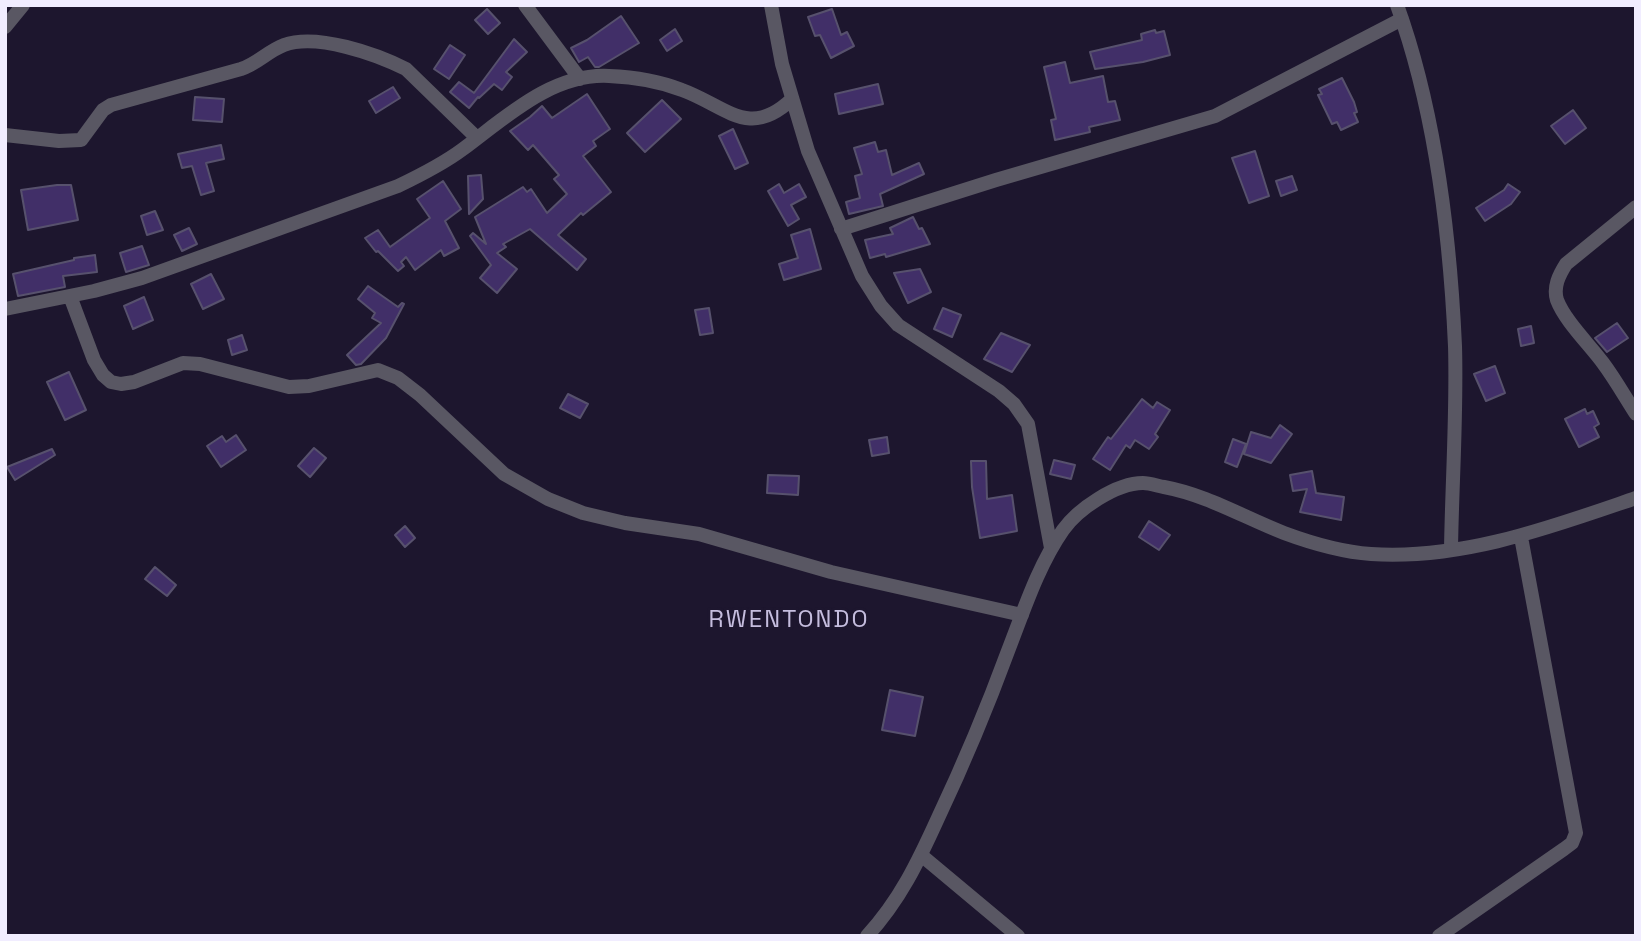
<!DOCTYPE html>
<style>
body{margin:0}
#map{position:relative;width:1641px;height:941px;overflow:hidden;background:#1d162e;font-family:"Space Grotesk",sans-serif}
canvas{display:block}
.frame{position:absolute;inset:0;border:7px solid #f1edff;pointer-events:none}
</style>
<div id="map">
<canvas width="1641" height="941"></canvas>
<div class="frame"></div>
</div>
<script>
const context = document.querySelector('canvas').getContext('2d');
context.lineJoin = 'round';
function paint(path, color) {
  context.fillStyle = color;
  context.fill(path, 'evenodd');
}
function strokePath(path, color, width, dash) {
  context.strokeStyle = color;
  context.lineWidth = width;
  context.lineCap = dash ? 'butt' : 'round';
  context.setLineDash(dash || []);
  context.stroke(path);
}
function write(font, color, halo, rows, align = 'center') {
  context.font = font + ' "Space Grotesk",sans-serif';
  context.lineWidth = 6;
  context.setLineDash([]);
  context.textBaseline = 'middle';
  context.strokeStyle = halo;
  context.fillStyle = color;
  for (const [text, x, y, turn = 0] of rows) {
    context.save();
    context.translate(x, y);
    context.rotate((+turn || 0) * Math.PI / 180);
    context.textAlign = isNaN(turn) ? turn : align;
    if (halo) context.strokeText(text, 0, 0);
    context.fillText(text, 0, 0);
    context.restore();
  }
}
const building = new Path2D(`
 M487,9l13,14 -12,11 -13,-14z
 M832,9l9,26 6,-3 7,14 -23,12 -11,-23 -5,1 -7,-19z
 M621,16l18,27 -40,24h-4l-7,-10 -9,5 -8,-14 16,-8z
 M675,29l7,12 -15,10 -7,-11z
 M1155,30l1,3 8,-2 6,24 -27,7 -48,7 -5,-17 52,-12 -1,-6z
 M514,39l13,13 -21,20 6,5 -10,13 -8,-6 -15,14 -1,-1 -9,11 -19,-16 9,-10 15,11z
 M450,45l15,10 -16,24 -15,-10z
 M1065,62l5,21 33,-7 5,26 7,-1 5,19 -31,7 1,5 -35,8 -4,-20 5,-1 -12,-52z
 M1342,78l12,24 3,10 -3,1 4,9 -17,8 -4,-8 -5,2 -14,-29 4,-1 -3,-5z
 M878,84l5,20 -44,10 -4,-20z
 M393,87l7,11 -24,15 -7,-12z
 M587,94l23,35 -17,12 3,5 -13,10 28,36 -28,23 -2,-2 -23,22 28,24 -9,11 -47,-41 -27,15 3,3 -9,6 20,16 -20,24 -17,-15 11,-13 -21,-29 3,-3 13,11 -11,-27 48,-30 4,5 4,-3 16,24 20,-19 -13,-15 5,-4 -26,-30 -5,5 -18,-19 20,-14 12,-11 10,12z
 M195,97l29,2 -2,23 -29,-2z
 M662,100l19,19 -36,33 -18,-19z
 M1573,110l13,18 -21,16 -14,-18z
 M733,129l15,34 -13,6 -16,-33z
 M875,142l3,10 8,-2 6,25 27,-12 5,11 -44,20 3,12 -34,8 -3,-12 14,-4 -5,-22 7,-2 -8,-26z
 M221,145l3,14 -18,4 8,28 -13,4 -9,-29 -10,2 -4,-14z
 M1255,151l14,45 -20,7 -17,-45z
 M481,175l2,24 -14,15 -1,-38z
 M1292,176l5,14 -16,6 -5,-15z
 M443,181l18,28 -16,12 14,27 -15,8 -3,-6 -26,20 -9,-13 -5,5 3,4 -6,5 -20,-20 -2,1 -11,-14 13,-8 12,17 40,-29 -13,-19z
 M779,184l5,9 15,-9 7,13 -15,8 8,14 -11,7 -20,-35z
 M1508,184l12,8 -9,12 -26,17 -9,-13 28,-18z
 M57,185h14l7,35 -50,10 -7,-40z
 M155,211l8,19 -16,5 -6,-19z
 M913,217l6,12 3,-1 8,16 -44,13 -1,-3 -15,4 -5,-18 28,-6 -3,-6z
 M189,228l8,16 -15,7 -8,-16z
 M810,229l11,40 -37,11 -5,-16 19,-6 -7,-23z
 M142,246l7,19 -23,7 -6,-19z
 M95,255l2,17 -34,4 2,11 -47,9 -5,-22 61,-14v-2z
 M920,269l11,23 -23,11 -14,-30z
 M211,274l13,25 -21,10 -12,-25z
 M368,286l30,21 4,-4 2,1 -18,34 -25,26 -5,1 -9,-10 34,-32 -9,-5 3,-5 -17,-14z
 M144,297l9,23 -20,9 -9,-23z
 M709,308l4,25 -13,2 -5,-25z
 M943,308l18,7 -9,22 -18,-8z
 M1617,323l11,15 -21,14 -12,-14z
 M1531,326l3,17 -13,3 -3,-17z
 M1001,333l29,12 -18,27 -28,-13z
 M242,335l5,15 -15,5 -4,-15z
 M1495,366l10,27 -19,8 -12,-27z
 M69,372l17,38 -21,10 -18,-38z
 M568,394l20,10 -8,14 -20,-10z
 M1142,399l11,9 4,-6 13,8 -15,24 3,3 -9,12 -14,-9 -5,8 -4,-3 -16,25 -17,-11 15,-22 3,2z
 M1585,409l2,5 6,-3 6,13 -5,3 5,10 -20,10 -14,-28z
 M1280,425l12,9 -21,29 -27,-9 7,-22 20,6z
 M236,435l10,15 -25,17 -14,-21 15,-10 4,6z
 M887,437l2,16 -17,3 -3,-16z
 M1233,439l13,5 -9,23 -12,-5z
 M314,448l12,10 -16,19 -12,-11z
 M52,449l3,6 -40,25 -8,-13z
 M1054,460l21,5 -4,14 -21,-5z
 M971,461h15l1,38 25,-4 5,36 -37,7 -8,-51z
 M1312,471l4,22 28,4 -3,23 -41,-8 7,-23 -14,2 -3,-16z
 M768,475l31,1 -1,19 -31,-2z
 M1149,521l21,14 -11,15 -20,-13z
 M405,526l10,12 -10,9 -10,-12z
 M155,567l21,18 -9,11 -22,-17z
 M890,690l33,7 -8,39 -33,-6z`);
const street = new Path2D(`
 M525,5l55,74
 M771,5l11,59 26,87 54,125 19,30 17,19 101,66 15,13 14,20 23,124
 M1397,5c38,105 53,230 58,341 2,67 -3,136 -4,203
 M5,27l18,-22
 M5,135l54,6 22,-1 22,-30 8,-5 130,-36c16,-5 27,-18 43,-24 33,-12 92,9 122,24l71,69
 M1636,207l-70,57c-7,11 -13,23 -9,36 8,21 32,44 46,63 12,16 22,34 33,51
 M841,229l155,-49 219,-64 187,-97
 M70,296l24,64 9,15 8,7 10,2 13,-2 49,-19 17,1 89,23 20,-1 69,-16 20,8 22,17 84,79 44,25 35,14 42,10 74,11 132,38 191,43
 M5,309l89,-18 48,-13 256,-92c23,-11 45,-22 65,-37 42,-31 89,-76 146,-73 24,1 50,5 73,14 44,16 67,50 110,9
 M921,855l97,81
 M867,936c33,-36 51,-74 71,-118 26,-55 49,-110 70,-167 16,-41 30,-85 55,-121 15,-21 53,-47 80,-47 7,0 15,3 21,4 43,8 79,30 120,46 27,10 58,19 87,21 92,6 180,-27 265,-56
 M1439,936l125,-87 8,-6 4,-10 -55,-296`);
const quarterNames = [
 ["RWENTONDO",789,620]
];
paint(building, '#412f68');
strokePath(building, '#57516d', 2);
strokePath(street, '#595763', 14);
context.letterSpacing = '2px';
write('24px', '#c5bdde', '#1d162e', quarterNames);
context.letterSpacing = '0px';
</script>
